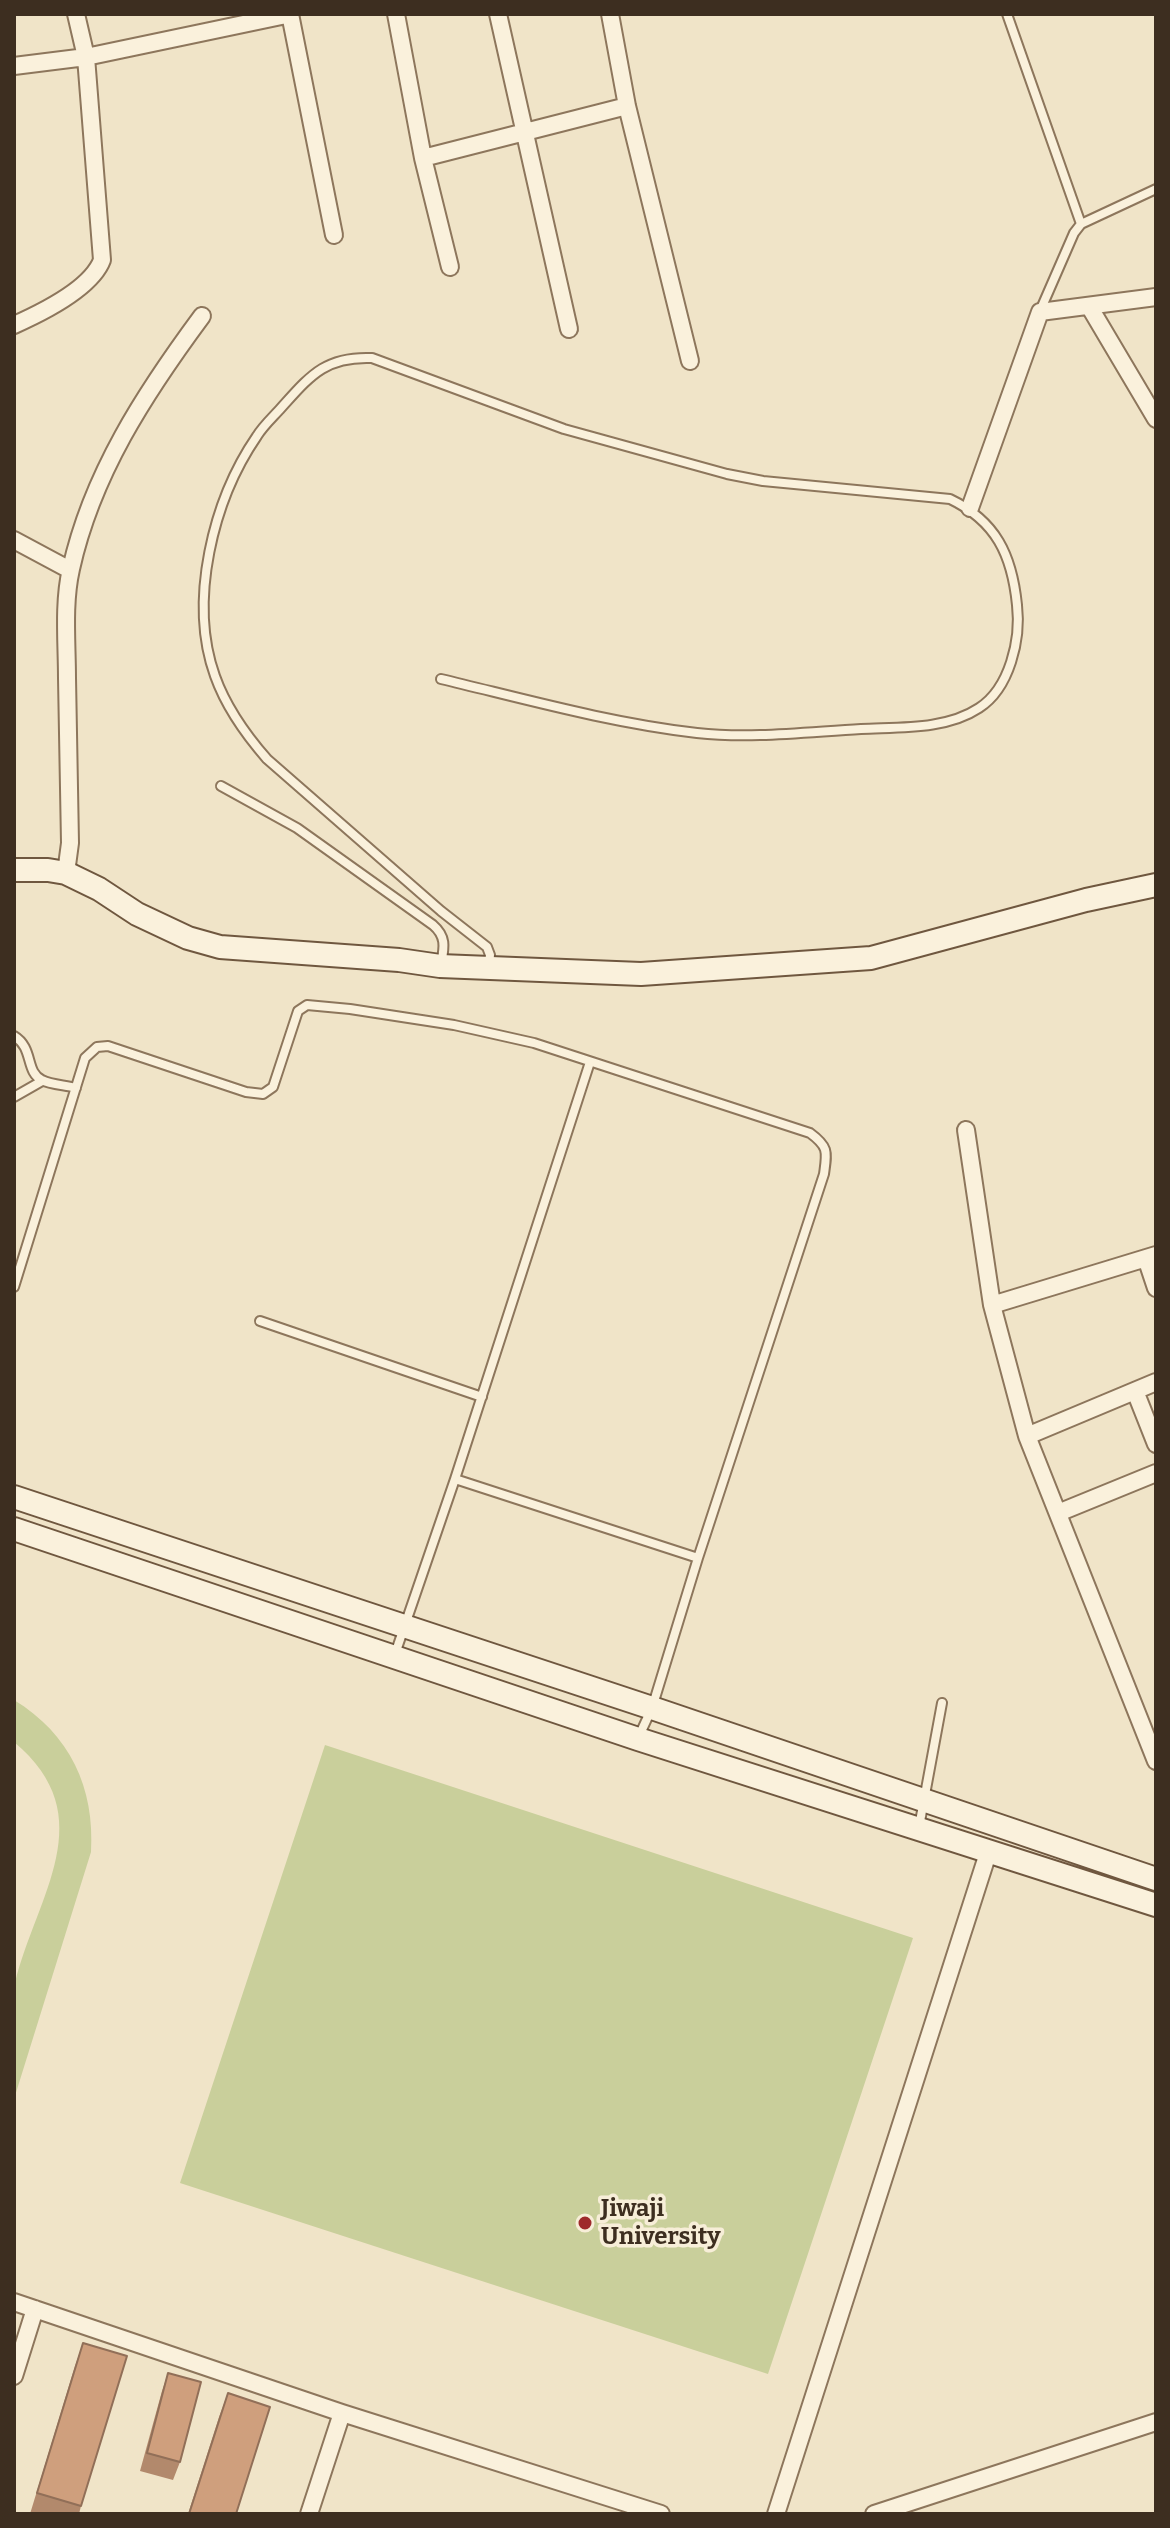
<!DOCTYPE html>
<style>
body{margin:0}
#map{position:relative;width:1170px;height:2528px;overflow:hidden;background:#f0e4c8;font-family:Bitter,serif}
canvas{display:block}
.frame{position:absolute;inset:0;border:16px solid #3d2e20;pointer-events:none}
</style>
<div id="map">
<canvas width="1170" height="2528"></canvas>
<div class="frame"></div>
</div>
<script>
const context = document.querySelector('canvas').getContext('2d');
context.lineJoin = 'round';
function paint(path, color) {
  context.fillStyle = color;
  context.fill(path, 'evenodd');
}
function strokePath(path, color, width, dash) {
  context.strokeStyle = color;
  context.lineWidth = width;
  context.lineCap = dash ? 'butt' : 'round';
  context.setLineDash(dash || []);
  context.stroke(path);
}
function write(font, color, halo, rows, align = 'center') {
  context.font = font + ' Bitter,serif';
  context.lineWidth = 7;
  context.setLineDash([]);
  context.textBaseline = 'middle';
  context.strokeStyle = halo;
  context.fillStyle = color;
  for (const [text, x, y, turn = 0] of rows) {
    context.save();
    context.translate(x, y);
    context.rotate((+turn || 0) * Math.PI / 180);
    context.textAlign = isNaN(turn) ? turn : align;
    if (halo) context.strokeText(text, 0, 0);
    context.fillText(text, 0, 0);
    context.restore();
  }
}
const green = new Path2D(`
 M14,1700c56,34 81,88 77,152l-77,247c0,-26 0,-53 0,-80 0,-11 -2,-25 1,-36 21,-87 89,-166 -1,-241z
 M325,1745l588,193 -145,436 -588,-191z`);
const lane = new Path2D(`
 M1007,14l74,210
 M1040,311l34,-78 7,-9 75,-35
 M441,679c84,20 169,44 256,54 54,6 110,-1 164,-4 38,-2 85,1 118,-21 31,-20 42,-69 38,-103 -5,-50 -21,-84 -67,-106l-187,-18 -36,-7 -163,-45 -192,-71c-47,-2 -62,18 -91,50 -8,9 -18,18 -24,28 -44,64 -69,165 -42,240 11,31 31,59 52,83l174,152 46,36 3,8 -1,9
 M221,786l76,42 136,97c14,12 11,23 8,40
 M14,1036c20,12 11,36 28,44 9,5 24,5 34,8
 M14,1097l28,-16
 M14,1287l71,-229 12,-11 11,-1 138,46 17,2 10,-7 25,-76 9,-6 43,4 104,16 80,18 276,90c19,14 17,19 14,41l-126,384 -46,150 -13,28
 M260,1321l222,76
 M455,1479l243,79
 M395,1654l60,-175 135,-417
 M919,1827l23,-124`);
const street = new Path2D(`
 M290,14l44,221
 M396,14l27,144 27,109
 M498,14l71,315
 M610,14l17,92 63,255
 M14,66l72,-9 205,-43
 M423,158l204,-52
 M1089,306l67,113
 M14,325c27,-12 77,-36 88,-65l-16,-203 -10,-43
 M970,508l70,-196 116,-15
 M14,540l56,30
 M66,873l4,-30c-1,-55 -2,-110 -3,-165 0,-35 -4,-74 4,-109 21,-95 74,-176 131,-253
 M966,1130l26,175 35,131
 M1146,1258l10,30
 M992,1305l164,-50
 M1156,1382l-129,54 129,325
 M1135,1391l21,53
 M1058,1513l98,-40
 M14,2302l328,111 319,101
 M14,2376l21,-67
 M309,2514l33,-101
 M776,2514l213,-664
 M874,2514l282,-92`);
const secondary = new Path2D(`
 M14,870h34l18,3 33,16 38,25 51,24 32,9 179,13 41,6 201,8 230,-16 215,-58 70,-15
 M14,1497l638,211 504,171
 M14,1529l624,210 518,166`);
const wall = new Path2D(`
 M83,2343l-2,163 -2,8h-49l45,-148z
 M168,2373l12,89 -7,18 -33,-9 22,-80z
 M228,2393l8,121h-48l31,-97z`);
const building = new Path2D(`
 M83,2343l44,13 -46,150 -44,-13z
 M168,2373l33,9 -21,80 -33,-9z
 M228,2393l42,14 -34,107h-47z`);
const markers = [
 [585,2223,8,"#9e2a2b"]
];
const poiNames = [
 ["Jiwaji",601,2209],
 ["University",601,2237]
];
paint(green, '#c9cf9b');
strokePath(lane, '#8d765c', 12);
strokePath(street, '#8d765c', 20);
strokePath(secondary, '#6f573f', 26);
strokePath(lane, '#faf1dc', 8);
strokePath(street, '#faf1dc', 16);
strokePath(secondary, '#faf1dc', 22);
paint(wall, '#b2896c');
paint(building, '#cf9f7d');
strokePath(building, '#916f58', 2);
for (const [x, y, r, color] of markers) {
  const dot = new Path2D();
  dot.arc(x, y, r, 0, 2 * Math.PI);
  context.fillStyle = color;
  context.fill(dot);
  strokePath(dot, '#f7eed8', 3);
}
write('bold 24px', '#3d2e20', '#f7eed8', poiNames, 'left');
</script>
